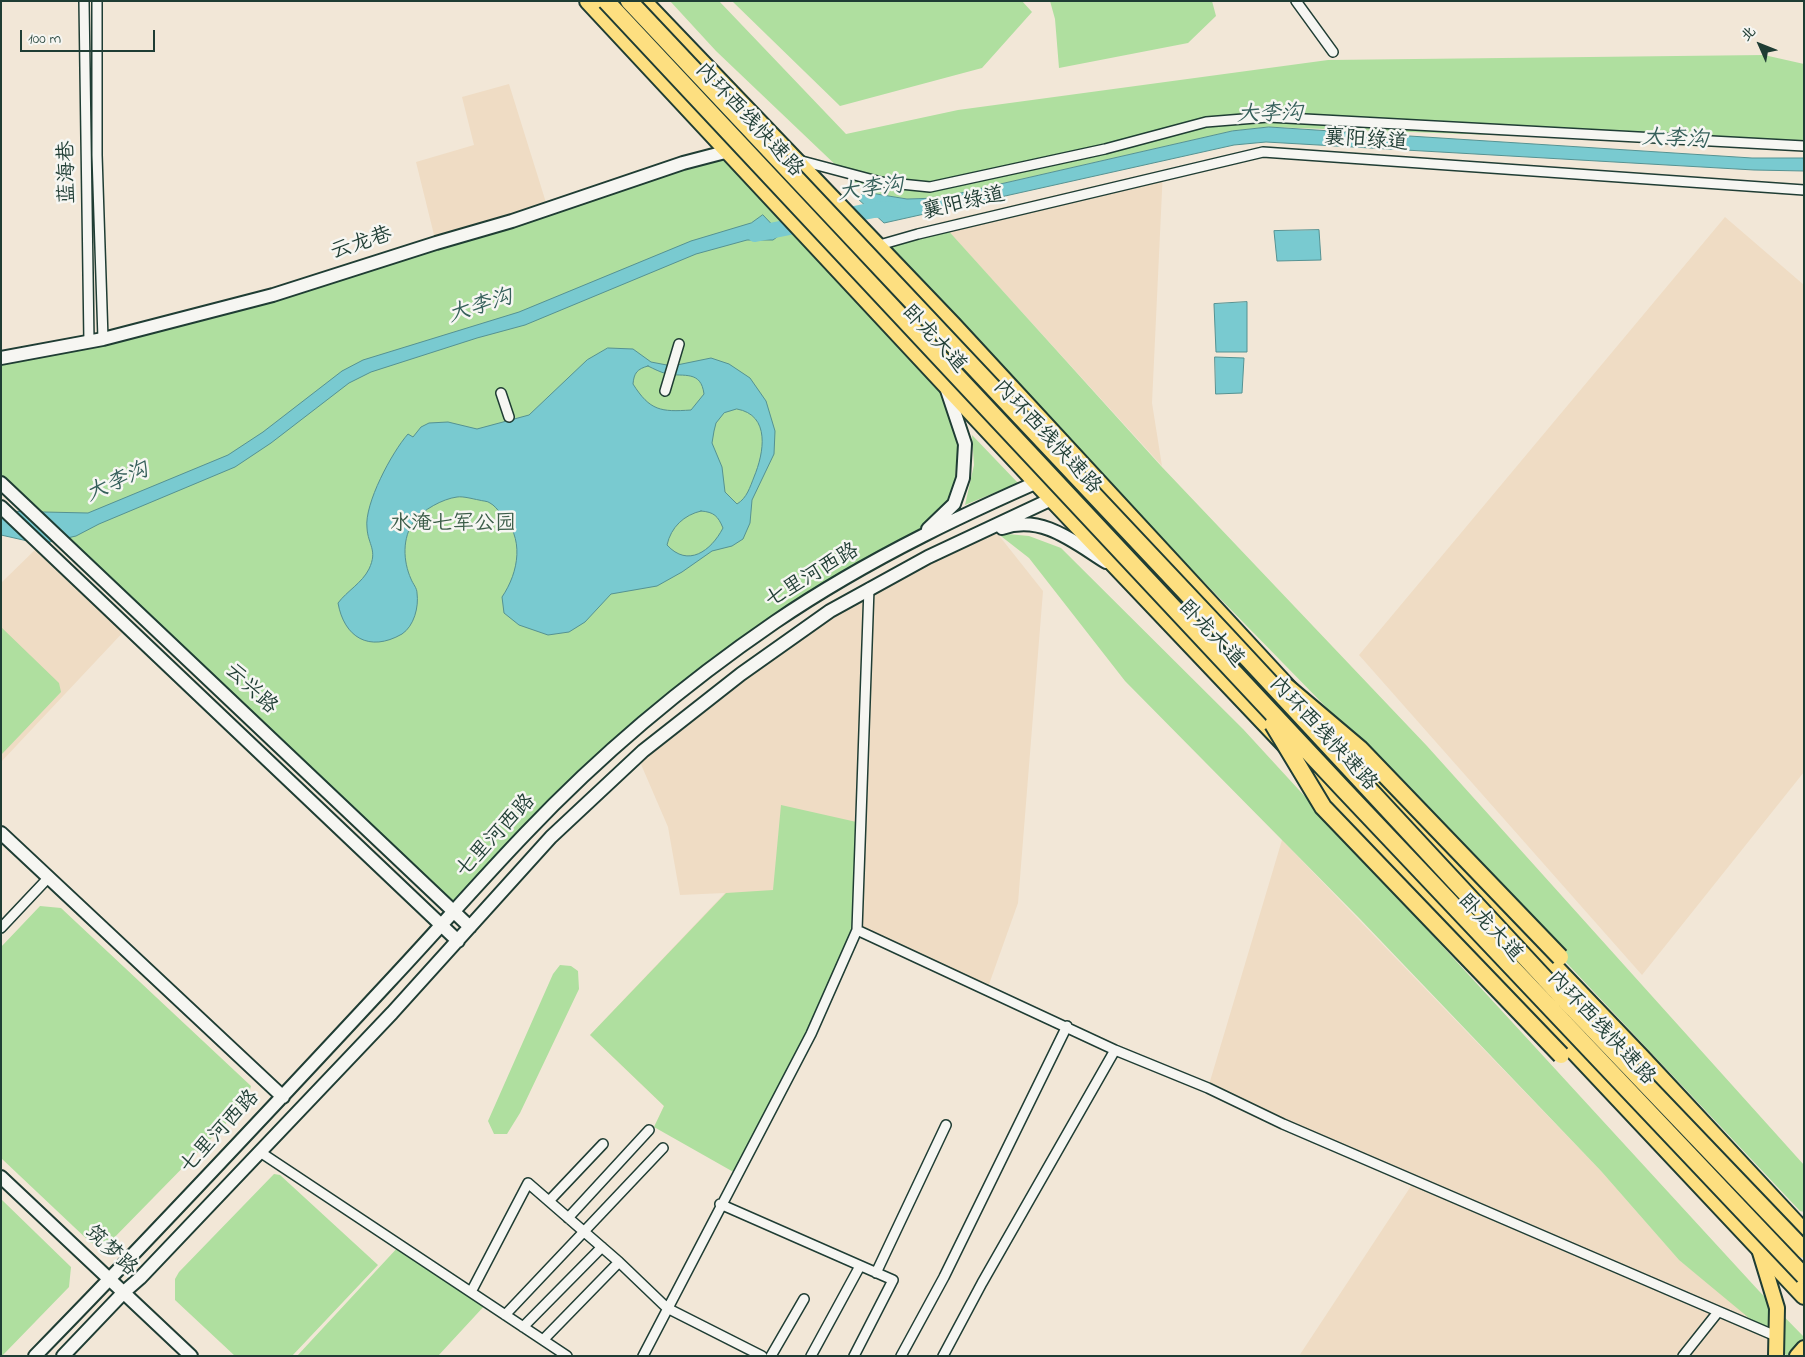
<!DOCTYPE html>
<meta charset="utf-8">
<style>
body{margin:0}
#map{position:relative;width:1805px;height:1357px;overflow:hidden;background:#f2e7d7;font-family:"Indie Flower","LXGW WenKai TC",sans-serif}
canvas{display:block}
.frame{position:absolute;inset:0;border:2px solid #1f3d34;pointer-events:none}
.north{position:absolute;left:1735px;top:20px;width:50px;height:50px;-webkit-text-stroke:4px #f6f6f2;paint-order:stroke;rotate:314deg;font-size:14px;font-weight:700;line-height:20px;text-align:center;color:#1f3d34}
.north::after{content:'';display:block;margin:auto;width:18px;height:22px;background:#1f3d34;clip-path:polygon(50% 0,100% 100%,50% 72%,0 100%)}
.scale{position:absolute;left:20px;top:30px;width:135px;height:22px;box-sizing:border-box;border:2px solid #1f3d34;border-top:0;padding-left:6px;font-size:15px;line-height:18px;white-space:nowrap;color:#1f3d34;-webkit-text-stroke:4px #f6f6f2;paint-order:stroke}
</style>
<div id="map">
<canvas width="1805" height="1357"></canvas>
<div class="frame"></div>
<div class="north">北</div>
<div class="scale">100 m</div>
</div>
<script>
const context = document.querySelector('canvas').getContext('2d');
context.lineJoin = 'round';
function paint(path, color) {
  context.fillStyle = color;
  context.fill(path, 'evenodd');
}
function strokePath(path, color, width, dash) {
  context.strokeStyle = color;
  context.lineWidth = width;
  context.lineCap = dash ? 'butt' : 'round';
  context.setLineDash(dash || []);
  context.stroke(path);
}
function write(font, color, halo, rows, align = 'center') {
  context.font = font + ' "Indie Flower","LXGW WenKai TC",sans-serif';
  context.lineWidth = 5;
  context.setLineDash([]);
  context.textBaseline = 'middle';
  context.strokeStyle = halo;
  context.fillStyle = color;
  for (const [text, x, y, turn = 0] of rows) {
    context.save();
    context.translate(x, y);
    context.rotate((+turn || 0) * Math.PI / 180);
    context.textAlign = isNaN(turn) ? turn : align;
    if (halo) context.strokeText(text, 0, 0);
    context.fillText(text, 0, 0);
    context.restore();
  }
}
const built = new Path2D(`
 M509,84l39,125 -112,34 -20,-81 58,-17 -12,-48z
 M1163,170l-11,233 10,63 -222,-244z
 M1725,217l79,68v487l-162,203 -283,-320z
 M997,533l46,58 -25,312 -31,87 -130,-60 -203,197 10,-21 -74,-71 135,-142 -45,2 -12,-68 -28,-65 105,-86 108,-75 109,-57z
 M41,544l87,83 -127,135v-179z
 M1282,840l319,331 78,89 99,77 -2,19h-477l112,-170 -203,-98z`);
const green = new Path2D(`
 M670,1h49l127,133 112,-24 370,-50 436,-5 40,9v82l-535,-19 -37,4 -293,67 -32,1 -43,-7 -148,-141z
 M732,1h290l10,11 -50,56 -142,38z
 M1050,1h162l4,15 -28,27 -129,25 -4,-49z
 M729,152l216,232 13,62 -4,41 -8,21 -27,29 -144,86 -175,139 -145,149 -454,-428v-125l272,-63z
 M945,227l216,239 266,280 377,419v47l-4,-1 -478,-508 -446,-457z
 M972,435l46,48 -53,22 9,-40z
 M997,533l32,3 32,12 182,181 516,562 45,46v19h-17l-26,-28 -82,-68 -78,-89 -241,-252 -235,-238 -96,-123z
 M1,627l58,56 2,9 -60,63z
 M781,805l80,18 -4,107 -46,104 -74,140 -83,-47 10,-21 -74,-71 136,-142 47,-3z
 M40,906l21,2 190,178 -4,16 -140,143 -16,-2 -90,-85v-211z
 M560,965l11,1 7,5 1,18 -59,124 -13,21h-13l-6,-13 65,-147z
 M274,1174l6,1 98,90 -86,91h-57l-60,-56v-21l4,-7z
 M1,1199l70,68 -2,20 -67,69z
 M400,1245l87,58 -49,53h-141z`);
const water = new Path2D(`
 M1269,127l483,31h52v13l-50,-1 -488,-28 -32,3 -350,78 -27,-25 7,-6 43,7 32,-1 293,-67z
 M763,215l18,19 -8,6h-26l-51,14 -171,71 -48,13 -106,34 -22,11 -78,60 -36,24 -136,57 -23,12 -35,8 -40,-9v-24l87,2 140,-58 35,-23 79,-61 21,-11 156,-48 172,-71 60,-18z
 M1319,230l2,30 -44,1 -3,-30z
 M1247,302v50h-31l-2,-48z
 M608,348l25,1 18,13 21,4 39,-8 18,6 21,14 16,23 9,30 -1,23 -22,46 -2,23 -7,16 -11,7 -20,5 -30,21 -25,14 -46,8 -26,28 -16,10 -21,3 -29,-10 -15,-12 -2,-16c17,-25 23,-60 -1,-83 -3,-4 -7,-9 -11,-11 -2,-2 -8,-2 -11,-3 -6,-1 -16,-4 -22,-3 -15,2 -34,13 -43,24 -12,17 -11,40 -3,58 2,5 6,9 6,14 2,14 -3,33 -15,41 -33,19 -58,3 -64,-31 9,-12 24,-20 31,-34 9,-19 -1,-24 -2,-41 -3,-24 25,-76 41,-94l5,3 8,-10 8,-4 19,-1 29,7 52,-14 58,-55zM648,366c6,3 12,6 19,8 17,3 34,-4 37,20l-13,16c-30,2 -41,1 -58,-26 1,-11 4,-15 15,-18zM737,409c34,6 27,44 17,68 -4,10 -7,21 -17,27l-12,-12 -3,-25 -10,-24 2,-12 2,-8 8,-10zM701,511c13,1 17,5 22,17 -12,23 -35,40 -56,17 4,-18 17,-30 34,-34z
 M1215,357l29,1 -2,35 -26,1z`);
const river = new Path2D(`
 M755,234l119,-24 19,-1`);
const street = new Path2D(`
 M84,1l5,341
 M97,1v154l6,184
 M1296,1l37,51
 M798,160l83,22 49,5 175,-38 101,-27 62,-5 536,29
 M876,246l42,-12 345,-82 541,38
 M665,391l14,-47
 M501,393l8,24
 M1,928l48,-51
 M857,930l258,120 93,38 75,36 495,213
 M260,1152l307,204
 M549,1201l54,-57
 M720,1204l173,76 -39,76
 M568,1218l81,-88
 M876,1273l70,-148
 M471,1292l57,-109 91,79 48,46 95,48
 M505,1315l158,-167
 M523,1327l79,-80
 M543,1340l76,-78
 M643,1356l168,-322 46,-104 12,-342
 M771,1356l33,-57
 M811,1356l49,-90
 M901,1356l43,-79 123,-251
 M943,1356l39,-73 133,-233
 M1683,1356l35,-44`);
const secondary = new Path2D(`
 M1,358l102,-19 170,-44 163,-52 76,-22 171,-58 46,-12
 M1,483l469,444
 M1,507l457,434
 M1002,528c40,-14 72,14 104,34
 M928,529l26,-25 9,-26 2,-34 -19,-57
 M1,833l282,264
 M1,1177l190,179
 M35,1356c120,-123 237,-248 354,-374 46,-49 90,-100 137,-149 74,-78 160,-150 249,-211 94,-64 198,-113 302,-157
 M63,1356l61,-64 16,-14 252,-265 159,-176 92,-86 98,-77 89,-63 98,-54 162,-76`);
const primary = new Path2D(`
 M1759,1249l18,59 -1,48
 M1797,1356l7,-8`);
const highway = new Path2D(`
 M588,1l464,498 281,296 471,501
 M643,1l310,324 339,367
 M1326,728l316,330 162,174`);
const highwayBridge = new Path2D(`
 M606,1l738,789 460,486
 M629,1l594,631 339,365 242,253
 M1282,683l78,66 200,208
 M1273,724l50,83 238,248`);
const streetNames = [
 ["内环西线快速路",748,121,47],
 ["襄阳绿道",1366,142,4],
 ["蓝海巷",69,172,-91],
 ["襄阳绿道",964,205,-13],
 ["云龙巷",362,245,-18],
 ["卧龙大道",933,340,47],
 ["内环西线快速路",1046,438,47],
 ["七里河西路",813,577,-31],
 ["卧龙大道",1210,635,46],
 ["云兴路",250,690,43],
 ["内环西线快速路",1322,735,47],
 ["七里河西路",497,837,-47],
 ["卧龙大道",1489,929,47],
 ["内环西线快速路",1600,1029,47],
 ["七里河西路",221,1133,-47],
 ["筑梦路",110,1252,43]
];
const parkNames = [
 ["水淹七军公园",453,526]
];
const waterNames = [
 ["大李沟",1270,116,-1],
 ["大李沟",1675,141,3],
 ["大李沟",871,191,-7],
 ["大李沟",481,308,-17],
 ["大李沟",118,484,-24]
];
paint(built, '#efdcc4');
paint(green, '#afdf9f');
paint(water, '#79cad0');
strokePath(water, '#559292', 1);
strokePath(river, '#79cad0', 16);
strokePath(street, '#1f3d34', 12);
strokePath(secondary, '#1f3d34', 16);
strokePath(primary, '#1f3d34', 18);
strokePath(highway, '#1f3d34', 20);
strokePath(street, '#f6f6f2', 9);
strokePath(secondary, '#f6f6f2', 12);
strokePath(primary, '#fddf80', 14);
strokePath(highway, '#fddf80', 16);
strokePath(highwayBridge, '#1f3d34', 20, []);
strokePath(highwayBridge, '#fddf80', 16);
write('21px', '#1f3d34', '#f6f6f2', streetNames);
write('21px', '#3c5d49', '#f6f6f2', parkNames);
write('italic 22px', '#36605b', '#f6f6f2', waterNames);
</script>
